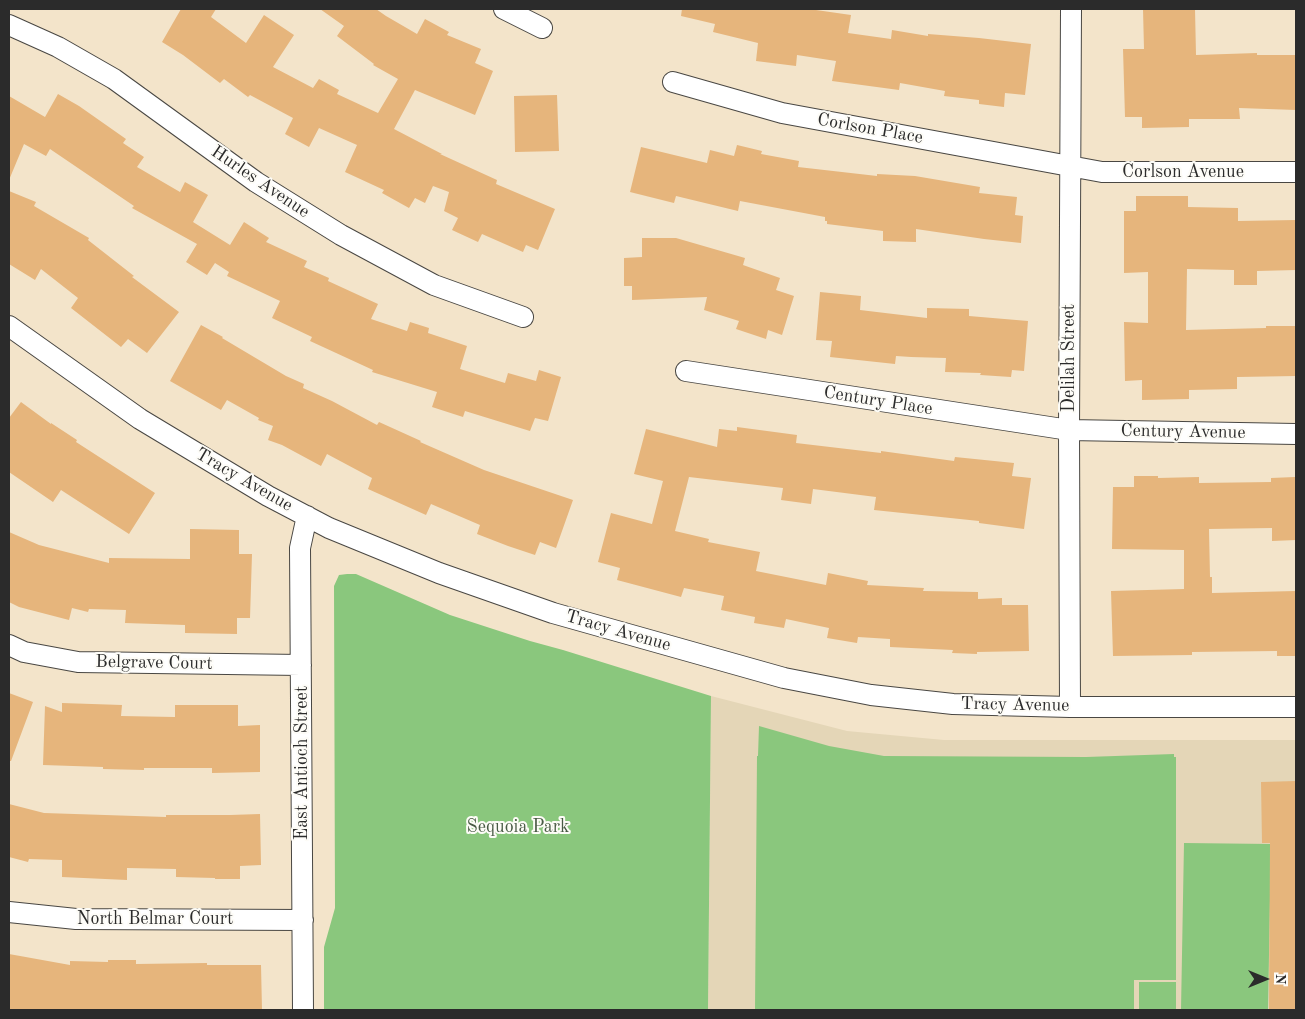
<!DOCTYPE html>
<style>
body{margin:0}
#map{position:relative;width:1305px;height:1019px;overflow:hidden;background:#f3e4ca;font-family:"Old Standard TT",serif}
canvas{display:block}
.frame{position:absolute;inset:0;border:10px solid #2b2b2b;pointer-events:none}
.north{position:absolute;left:1240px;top:954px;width:50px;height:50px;-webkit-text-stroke:4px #fdfcf7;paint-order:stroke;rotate:90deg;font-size:14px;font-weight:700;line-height:20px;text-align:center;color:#2b2b2b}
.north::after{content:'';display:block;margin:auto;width:18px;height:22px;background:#2b2b2b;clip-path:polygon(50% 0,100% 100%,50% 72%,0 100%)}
</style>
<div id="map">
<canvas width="1305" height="1019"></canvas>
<div class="frame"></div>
<div class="north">N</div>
</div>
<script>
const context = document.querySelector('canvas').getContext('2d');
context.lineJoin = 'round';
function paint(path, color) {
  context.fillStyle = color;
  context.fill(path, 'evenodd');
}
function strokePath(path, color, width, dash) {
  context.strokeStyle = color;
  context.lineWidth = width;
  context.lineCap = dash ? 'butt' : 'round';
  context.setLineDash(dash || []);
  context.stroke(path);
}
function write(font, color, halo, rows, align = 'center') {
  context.font = font + ' "Old Standard TT",serif';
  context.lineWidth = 4;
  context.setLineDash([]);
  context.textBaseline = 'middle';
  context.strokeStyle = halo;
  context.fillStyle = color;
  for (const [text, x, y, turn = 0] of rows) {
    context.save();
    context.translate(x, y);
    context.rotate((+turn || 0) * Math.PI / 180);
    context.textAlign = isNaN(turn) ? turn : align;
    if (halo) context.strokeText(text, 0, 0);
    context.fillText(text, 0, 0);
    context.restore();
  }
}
const built = new Path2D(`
 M711,696l136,35 97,9h352v270h-588z`);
const green = new Path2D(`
 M347,574h9l94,41 80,26 33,9 148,46 -3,314h-384v-63l11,-39 -1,-322 5,-11z
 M759,726l70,20 55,10 202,1 88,-3v3h2v223h-42v30h-379l2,-254h1z
 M1184,843l87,1 -3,166h-87z
 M1139,982h37v28h-37z`);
const building = new Path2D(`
 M181,9h35l-5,8 35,26 18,-28 30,20 -21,32 40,21 6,-9 20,11 -2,4 41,19 20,-34 -25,-14 1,-1 -37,-28 7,-10 -24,-17h56l10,7 31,18 8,-15 24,13 -2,3 34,14 -6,14 18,8 -18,44 -60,-25 -21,39 48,25h-2l57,26 -1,4 59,25 -17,41 -12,-5 -3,7 -41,-18 -4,8 -26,-12 6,-12 -14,-7 5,-19 -16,-6 -8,17 -10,-5 -6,10 -27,-15 2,-3 -39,-18 12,-27 -38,-17 -10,19 -24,-13 8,-16 -43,-23 -2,2 -24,-18 -4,4 -37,-28 -21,-13z
 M682,9h127l42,6 -3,18 43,6 1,-9 36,6v-2l51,4 52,6 -6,51 -20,-2 -1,14 -25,-3v-4l-35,-4 1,-5 -45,-8 -1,7 -67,-9 4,-20 -39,-6 -1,11 -40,-5 2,-18 -45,-11 2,-8 -34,-8z
 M1143,9h52l1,46 61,-2v2h39v55l-57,-2 1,11h-51v8l-47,1v-11h-17l-2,-68h21z
 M58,94l21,12 47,33 -3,4 21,14 -7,10 43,25 5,-10 23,13 -15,27 37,23 14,-23 25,16 -3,4 41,19 -3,6 25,11 -1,3 50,23 -7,15 36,12 3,-9 19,6 -1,5 39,13 -7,23 45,14 3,-10 28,8 3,-11 22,7 -13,44 -13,-3 -5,13 -65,-20 -2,6 -31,-10 5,-15 -65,-20 1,-2 -63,-29 2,-4 -40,-19 8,-17 -53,-25 2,-4 -14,-9 -8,12 -21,-13 11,-18 -65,-36 2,-2 -84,-57 -4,7 -22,-12 -15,36v-84l36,21z
 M557,95l2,56 -44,1 -1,-56z
 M737,145l25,6 -1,3 38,7 -1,6 79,9v-2l38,2 65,11 -1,6 38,4 -2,18 8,1 -2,27 -37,-4 -68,-10v13l-33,-1v-10l-56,-7v-3h-2v-4l-85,-16 -2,10 -62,-15 -2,7 -44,-11 11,-45 66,16 3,-13 24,6z
 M9,191l27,11 -2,4 55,32 -1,2 46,36 -2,1 47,35 -32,41 -19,-14 -7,8 -50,-39 7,-10 -37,-29 -6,11 -26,-16z
 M1136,196h52v11l50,1v13l58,-1v50l-39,1v14h-23v-15l-47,-1 -1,61 80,-2v-2h30v50l-59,1v12l-48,1v9l-47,1v-20l-17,1 -1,-59 24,1v-51l-24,1v-62h12z
 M642,238h34l69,20 -2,7 37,13 -4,12 18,6 -12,39 -14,-5 -2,9 -30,-10 3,-8 -35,-11 3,-13 -75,3v-14h-8v-28l18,-1z
 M820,292l41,4 -1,14 67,8v-10l42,1v7l59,5 -4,50 -12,-1 -1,7 -31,-2 1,-2 -36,-1 1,-14 -35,-1 -15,-1 -1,8 -65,-7 2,-16 -16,-1z
 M201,325l22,12 -1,1 64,38 18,8 -1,4 29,13 45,24 2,-3 42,19 -1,1 64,28 89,30 -17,48 -16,-6 -5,13 -27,-9 -31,-12 3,-9 -49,-21 -5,11 -58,-26 4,-11 -45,-24 -6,12 -39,-21 -14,-5 5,-14 -15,-6 1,-2 -32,-18 -6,10 -51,-29z
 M21,402l30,22v-1l26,17 -1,2 79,51 -26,41 -68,-44 -8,12 -44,-30v-54z
 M737,427l60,8 -1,8 85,10v-2l73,10 1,-4 59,6 -2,13 19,2 -7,51 -45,-6v-2l-105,-11 2,-13 -63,-8 -2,15 -30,-4 2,-12 -94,-11 -14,54 34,8 -1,3 52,10 -4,19 70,14 2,-12 40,8 -1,4 57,3 -1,3 55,1v7l24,-1v7h26l1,46 -52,1v2l-25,-1 1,-3 -63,-3v-8l-32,-2 -1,6 -30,-5 2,-10 -43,-9 -2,9 -30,-5 1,-6 -34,-7 3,-14 -40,-8 -3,9 -64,-17 3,-12 -22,-6 13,-49 41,11 11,-43 -29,-7 12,-45 71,18 2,-18 18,2z
 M1134,476h24v2l41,-1v6l72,-1v-4l24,-1 1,63 -24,1v-13l-63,1 1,48h2v16l84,-2v65h-19v-5l-85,1v3l-79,1 -2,-65 73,-2v-39l-72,-1 1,-62h21z
 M190,529l49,1v24h13l-2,64h-13v16l-52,-1v-8l-60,-2 1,-13 -37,-1 -1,3 -16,-4 -3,12 -50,-13 -10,-5v-70l30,13 70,18v-5l81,1z
 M9,693l24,9 -22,59h-2z
 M62,703l60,2 -1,11 54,1v-12h63v21l22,-1v47l-48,1v-5h-68v2l-41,-1v-2l-60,-2 2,-59 17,6z
 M1296,781v229h-27l1,-167h-8l-1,-61z
 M9,804l35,9 122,4v-2h64l30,-1 1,51 -21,1v13h-25v-1l-39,-1v-8l-49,-1v12l-65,-3v-17l-33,-1 -1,3 -19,-5z
 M9,954l61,11v-4l38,1v-2h28v4l71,-1v2h54l1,45h-253z`);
const minor = new Path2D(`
 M504,9l38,19
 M9,25l49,22 56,32 142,103 85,53 93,50 89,32
 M673,82l109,31 320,59h194
 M9,326l131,93 128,77 61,32 110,45 114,40 231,65 87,17 82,9 117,3h226
 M686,371l383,59 227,4
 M9,645l15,7 54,10 223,3
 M1070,707l-1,-277 2,-421
 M9,912l67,7 227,1
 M303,1010l-3,-462 7,-32`);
const streetNames = [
 ["Corlson Place",870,129,10],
 ["Corlson Avenue",1183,172],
 ["Hurles Avenue",260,182,34],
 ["Delilah Street",1069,358,-90],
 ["Century Place",878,401,9],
 ["Century Avenue",1183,432,1],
 ["Tracy Avenue",244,480,30],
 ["Tracy Avenue",618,631,16],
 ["Belgrave Court",154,663,1],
 ["Tracy Avenue",1015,705,1],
 ["East Antioch Street",302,763,-90],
 ["North Belmar Court",155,919]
];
const parkNames = [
 ["Sequoia Park",518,827]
];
paint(built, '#e4d6b7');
paint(green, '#8ac77d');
paint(building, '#e6b57c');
strokePath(minor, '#494743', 22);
strokePath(minor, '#fff', 20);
write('18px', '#2b2b2b', '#fdfcf7', streetNames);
write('18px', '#485a44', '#fdfcf7', parkNames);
</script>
